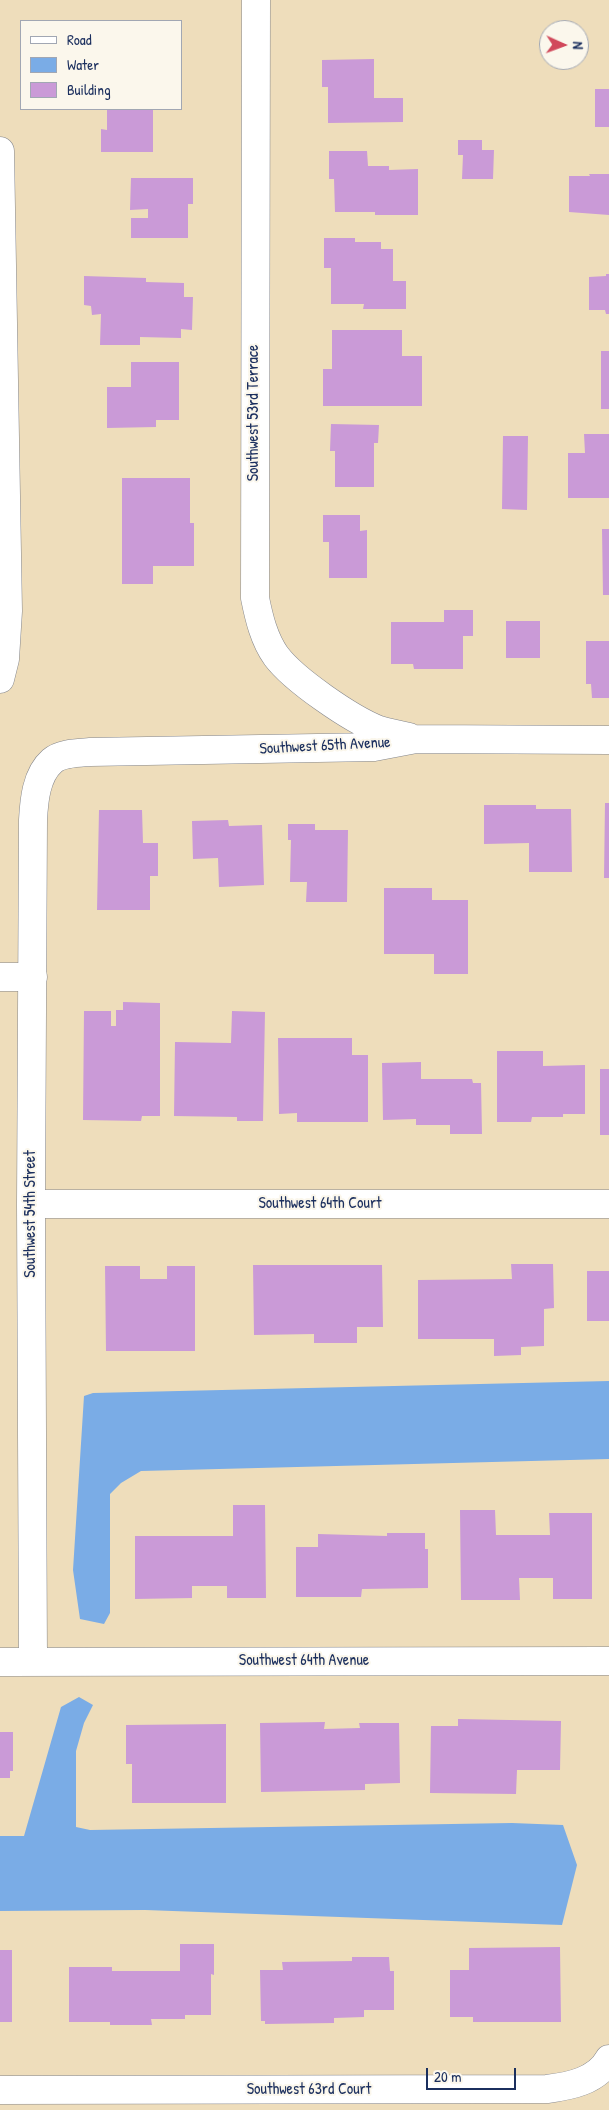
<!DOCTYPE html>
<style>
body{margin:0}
#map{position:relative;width:609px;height:2110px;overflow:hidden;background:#edb;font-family:"Patrick Hand",sans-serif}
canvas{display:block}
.legend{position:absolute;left:20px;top:20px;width:162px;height:90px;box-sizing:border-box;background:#fbf7ec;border:1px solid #a1a7b3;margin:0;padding:6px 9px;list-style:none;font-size:15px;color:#1b2f5e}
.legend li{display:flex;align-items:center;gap:10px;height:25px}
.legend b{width:25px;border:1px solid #a1a7b3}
.north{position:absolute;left:539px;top:20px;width:50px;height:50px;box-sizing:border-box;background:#fbf7ec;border:1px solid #a1a7b3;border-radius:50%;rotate:92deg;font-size:14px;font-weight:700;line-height:20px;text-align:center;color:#1b2f5e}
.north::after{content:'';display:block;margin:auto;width:18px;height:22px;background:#d1495b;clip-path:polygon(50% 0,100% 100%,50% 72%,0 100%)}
.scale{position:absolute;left:426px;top:2068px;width:90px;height:22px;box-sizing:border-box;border:2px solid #1b2f5e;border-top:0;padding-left:6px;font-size:15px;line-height:18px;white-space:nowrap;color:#1b2f5e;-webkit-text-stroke:4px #fbf7ec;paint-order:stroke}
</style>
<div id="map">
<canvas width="609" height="2110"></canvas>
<ul class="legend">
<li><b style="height:6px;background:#fff"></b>Road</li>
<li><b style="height:14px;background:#7aace6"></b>Water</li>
<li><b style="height:14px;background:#ca9ad7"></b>Building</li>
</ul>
<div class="north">N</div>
<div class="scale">20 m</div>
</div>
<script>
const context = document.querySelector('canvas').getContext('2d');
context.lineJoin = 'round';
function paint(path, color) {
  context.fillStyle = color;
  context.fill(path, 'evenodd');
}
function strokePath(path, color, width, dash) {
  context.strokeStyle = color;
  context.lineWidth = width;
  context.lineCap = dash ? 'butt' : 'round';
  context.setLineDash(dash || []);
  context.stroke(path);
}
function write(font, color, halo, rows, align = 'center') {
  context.font = font + ' "Patrick Hand",sans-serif';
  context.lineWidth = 4;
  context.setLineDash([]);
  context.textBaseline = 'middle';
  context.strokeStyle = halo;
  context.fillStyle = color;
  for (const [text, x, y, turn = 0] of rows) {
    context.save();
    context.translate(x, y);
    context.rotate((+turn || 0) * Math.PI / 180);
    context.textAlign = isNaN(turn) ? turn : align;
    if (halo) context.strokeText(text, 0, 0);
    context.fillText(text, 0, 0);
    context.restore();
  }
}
const water = new Path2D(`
 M609,1381v78l-468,12 -20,12 -11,11v119l-6,11 -24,-5 -7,-49 11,-174 9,-3z
 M79,1697l14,8 -9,18 -8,28v76l14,3 422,-7 51,2 14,40 -15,60 -417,-15 -145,1v-75h24l37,-129z`);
const building = new Path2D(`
 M374,59v39h29v24l-75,1v-36h-6v-27z
 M595,89h14v38h-14z
 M107,109h46v43h-52v-23l6,1z
 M458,140h24v10h12l-1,29h-31l1,-24h-5z
 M329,151h38l1,15h21v4l29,-1v46h-43v-3h-40l-1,-33h-5z
 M589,174h20v41l-40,-3v-36h21z
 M131,178h62v26h-5v34h-57v-20h17v-9l-18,1z
 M324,238h31v4h26v7h12v32h13v28h-43l1,-5h-33v-36h-7z
 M606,274h3v40h-3l-1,-4h-16v-33l17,-1z
 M84,276l62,2v4l38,1v14h9l-1,33 -11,-1v9l-41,-1v8h-40l1,-31 -9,1 -1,-9 -7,-1z
 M332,330h70v26h20v50h-99v-37h9z
 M601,351h8v58h-8z
 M131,362h48v58h-23v7l-49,1v-41h24z
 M331,424l48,1 -1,18h-4v44h-39v-36h-5z
 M584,434h25v64h-41v-45h17z
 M503,436h25l-1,74 -25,-1z
 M122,478h68v45h4v43h-41v18h-31z
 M323,515h37v16l7,-1v48h-38v-36h-6z
 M602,529h7v66h-6z
 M444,610h29v26h-10v33h-49l-1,-5h-22v-42h53z
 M506,621h34v37h-34z
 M586,641h23v57h-17l-1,-14h-5z
 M605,803h4v75h-5z
 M484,805h52v4h35l1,63h-43v-29l-45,1z
 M99,810h43l1,33h15v33h-8v34h-53z
 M228,820l1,6 33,-1 2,60 -45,2 -1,-29 -25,1 -1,-38z
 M288,824h27v6h33l-1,72h-41l1,-20h-17l1,-42h-3z
 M384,888h48v12h36v74h-34v-20h-50z
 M123,1002l37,1v113h-18l-1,5 -58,-1 1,-109h27v15h5v-16h7z
 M232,1011l33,1 -2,109h-26v-4l-63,-1 1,-74 56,1z
 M278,1038h74v17h16v67h-71v-9l-18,1z
 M497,1051h46v15l42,-1v49h-22v3h-31l-1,5h-34z
 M421,1062v17h51l1,4h8l1,51h-32v-9h-34v-6l-33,1 -1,-57z
 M600,1069h9v66h-9z
 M511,1264h42l1,44 -10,1v37l-23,1v8l-27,1v-17h-76v-59l94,-1z
 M253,1265h129l1,62h-26v16h-43v-9l-60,1z
 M105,1266h35v13h27v-13h28v85h-89z
 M587,1271h22v50h-22z
 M233,1505h32l1,93h-39v-12h-35v12l-57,1v-63h98z
 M460,1510h35l1,25h54l-1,-22h43v86h-39v-21h-34l1,22h-59z
 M387,1533h38v16h3v39l-66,1 -1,8h-65v-50h22v-13l69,2z
 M458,1719l103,2 -1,49h-43l-1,24 -86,-1 1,-67h27z
 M325,1722l-1,7 36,-1 -1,-5h40l1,60 -35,1v6l-104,2 -1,-69z
 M226,1724v79h-94v-39h-6v-39z
 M0,1732h13v39h-3v7h-10z
 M180,1944h34v31l-3,-1v41h-26v4h-34l1,6h-42v-3h-41v-55h43v4h68z
 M560,1947l1,75h-88v-5h-23v-47h19v-22z
 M0,1950h12v72h-12z
 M352,1957h37l1,14h4v39h-30v7l-30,1v5l-69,1v-3h-4l-1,-51h23l-1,-8 70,-1z`);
const minor = new Path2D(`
 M256,0l-1,598c4,20 9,41 21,58 18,24 75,63 103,74 10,3 20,5 30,7
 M0,151l8,460 -3,48 -5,20
 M0,977h33
 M31,1204h578
 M0,1662l609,-1
 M33,1662l-2,-458 2,-384c1,-19 3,-45 19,-59 9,-8 26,-8 38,-9l284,-5 42,-8 193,1
 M0,2090l547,-1c23,-3 50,-8 62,-30`);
const streetNames = [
 ["Southwest 53rd Terrace",254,413,-90],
 ["Southwest 65th Avenue",325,746,-3],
 ["Southwest 64th Court",320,1204],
 ["Southwest 54th Street",31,1214,-90],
 ["Southwest 64th Avenue",304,1661],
 ["Southwest 63rd Court",309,2090]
];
paint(water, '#7aace6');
paint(building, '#ca9ad7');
strokePath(minor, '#84868c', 29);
strokePath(minor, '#fff', 28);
write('16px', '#1b2f5e', '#fbf7ec', streetNames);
</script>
